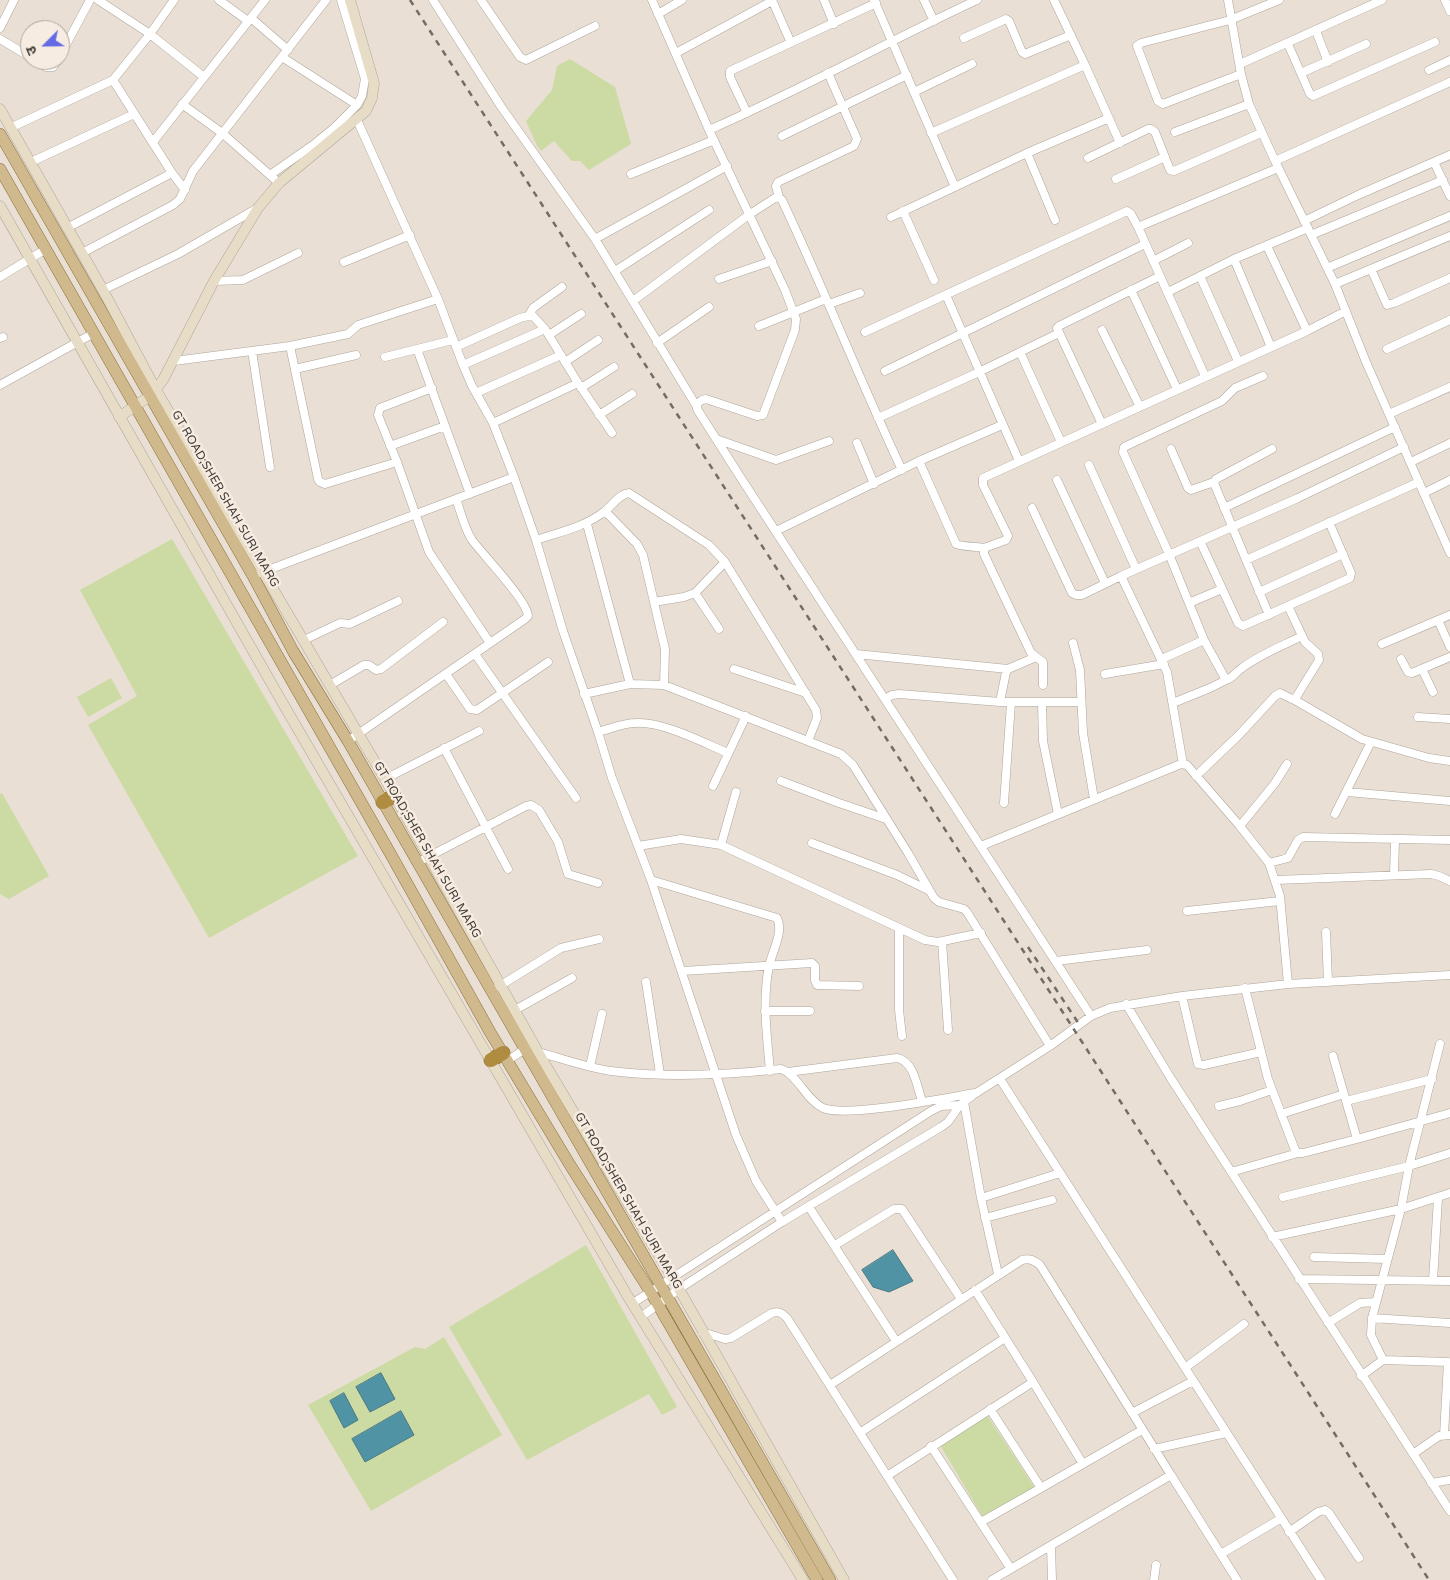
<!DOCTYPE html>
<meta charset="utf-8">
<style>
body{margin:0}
#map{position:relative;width:1450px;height:1580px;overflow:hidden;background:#e9dfd4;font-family:"Varela Round","Noto Sans Devanagari",sans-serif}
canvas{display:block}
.north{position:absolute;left:20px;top:20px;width:50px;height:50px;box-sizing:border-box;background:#f7ece1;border:1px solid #aea69d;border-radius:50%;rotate:247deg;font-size:14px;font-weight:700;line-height:20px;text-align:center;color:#403c38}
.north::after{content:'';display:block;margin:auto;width:18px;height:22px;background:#636be4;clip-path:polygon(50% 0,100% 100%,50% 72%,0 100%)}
</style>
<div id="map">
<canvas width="1450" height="1580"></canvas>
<div class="north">उ</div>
</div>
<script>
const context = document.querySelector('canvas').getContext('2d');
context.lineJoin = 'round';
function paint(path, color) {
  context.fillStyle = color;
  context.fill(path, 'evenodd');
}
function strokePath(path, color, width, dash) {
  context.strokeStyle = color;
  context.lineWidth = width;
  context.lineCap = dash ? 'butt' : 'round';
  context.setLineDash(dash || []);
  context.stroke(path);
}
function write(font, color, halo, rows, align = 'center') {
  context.font = font + ' "Varela Round",sans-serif';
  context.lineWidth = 5;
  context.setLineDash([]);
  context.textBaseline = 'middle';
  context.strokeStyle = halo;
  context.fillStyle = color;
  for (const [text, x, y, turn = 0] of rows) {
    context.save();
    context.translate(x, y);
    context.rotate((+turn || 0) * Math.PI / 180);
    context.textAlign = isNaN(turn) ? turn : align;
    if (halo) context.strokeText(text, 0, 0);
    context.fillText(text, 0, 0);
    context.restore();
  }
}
const green = new Path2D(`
 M570,59l45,28 16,57 -42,26 -9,-9h-8l-18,-20 -13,10 -4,-5 -11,-25 26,-31 5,-24z
 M172,539l186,317 -149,82 -121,-213 49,-29 -57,-106z
 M111,678l11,20 -34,19 -11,-20z
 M2,793l47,83 -40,23 -9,-5v-100z
 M586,1245l91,162 -15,8 -13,-21 -122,66 -78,-133z
 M444,1337l58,98 -131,76 -63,-106 107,-58 10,2z
 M987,1415l48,73 -51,31 -44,-74z`);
const water = new Path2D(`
 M893,1250l20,31 -24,11 -16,-5 -11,-17z
 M381,1373l14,26 -25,13 -14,-25z
 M344,1393l14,27 -14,8 -14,-27z
 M401,1411l13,24 -49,27 -13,-23z`);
const street = new Path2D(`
 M98,0l52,34 54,43
 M219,0l29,21
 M433,0l69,108 93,131 102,168
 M481,0l39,57 6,3 69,-34
 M652,0l57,130 76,160 11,29 -1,11 -32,85 -6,1 -51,-17 -4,1 -5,4v5l42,66 352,541
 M772,0l19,43
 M824,0l10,24
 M874,0l81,187
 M924,0l10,21
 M1054,0l31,65 35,78
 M1228,0l13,74 8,30 26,57 60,123 31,78 84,191
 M1445,0l5,11
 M658,14l24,-14
 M251,18l37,32
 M0,28l14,-28
 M1316,31l12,31
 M964,38l42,-19 3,2 13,31 3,2 46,-19
 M0,39l30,18
 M1288,44l22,50 3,2 122,-54
 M676,53l96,-52
 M60,56l30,-56
 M282,57l75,48
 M35,60l11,7h7l5,-7
 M1240,64l142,-64
 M1429,70l21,-10
 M1301,73l65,-29
 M1241,74l-78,30 -5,-3 -21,-55 4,-3 89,-23 49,-20
 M113,80l59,93 13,17
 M914,92l58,-28
 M182,104l40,29 57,50
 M747,113l-17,-36v-6l146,-68
 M357,120l81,179 25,66 9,21 21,37 21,54 22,63 27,91 35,101 14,46 39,102 85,255 20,46 26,41
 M10,128l103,-48 37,-46 24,-34
 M709,130c91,-40 178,-88 268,-130
 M1175,132l74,-28
 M931,133l154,-68
 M782,136l125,-61
 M153,142l112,-142
 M1027,153l28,67
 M1088,158l60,-29h3l4,3 15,38 4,1 87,-38
 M1275,161l175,-79
 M31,162l103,-48
 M1434,162l16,34
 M631,174l83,-34
 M270,175l43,-30 21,-17 23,-23 5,-9 3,-17 -24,-79
 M1116,179l49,-22
 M779,197l-3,-11 2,-4 72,-34 4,-2 3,-7 -29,-66
 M903,211l31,69
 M891,217l136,-64 82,-35
 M1304,221l54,-26 92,-40
 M1138,227l140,-59
 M67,228l105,-55
 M1311,235l132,-55
 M595,239l132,-73
 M1267,246l40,85
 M82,253l91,-48 7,-6 13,-28 133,-171
 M1234,259l37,88
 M1153,261l35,-18
 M344,262l66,-27
 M1327,268l123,-52
 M1371,269l16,36 7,-2 56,-25
 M615,271l94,-61
 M1200,276l38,85
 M0,277l46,-28
 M719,279l53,-18
 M214,281l29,-1 55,-27
 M1335,284l115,-48
 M103,290l75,-36 78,-45
 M1131,290l46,99
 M1168,292l66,-33 74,-31
 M946,295l73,166
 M633,301l117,-87 25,-16 4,-1 3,3c42,89 78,181 120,270
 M829,304l31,-11
 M529,315l4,-7 29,-21
 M759,326l67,-27
 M1102,330l38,77
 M865,332l262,-121 4,3 7,13 67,149
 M549,335l32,-21
 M0,338l3,-1
 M657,343l52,-36
 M290,346l28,133 2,3 5,2 72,-22
 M456,347l64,-29 12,-3 13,14 33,54 34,50
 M417,349l53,145
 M1387,349l63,-29
 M252,351l18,116
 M1020,352l41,90
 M385,357l68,-17
 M174,361l116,-15 58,-12 10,-9 80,-26
 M565,362l33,-22
 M463,365l82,-36
 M295,369l61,-14
 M885,371l260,-127
 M1263,376l-28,12 -13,13 -98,46 -1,5 46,102 35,86 22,40c7,-2 10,-8 16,-12 17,-13 40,-22 60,-32
 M0,385l94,-52
 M432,388l-52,20 -2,7 19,47 32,90 61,91
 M581,388l33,-21
 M476,393l85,-38
 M1389,414l61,-27
 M599,415l33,-21
 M878,418l101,-46 80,-39
 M493,423l85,-40
 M1102,424l-45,-96 2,-2 101,-50
 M716,439l60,21 53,-19
 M857,443l17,41
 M390,446l55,-20
 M1171,449l17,39 3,2 23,-8
 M919,461l37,83c3,2 21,3 28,4
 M1411,462l39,-19
 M1089,465l47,104
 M1057,480l48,103
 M1424,493l26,-13
 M1032,508l40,85 4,2h6l39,-19 177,-78 106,-51
 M1224,508l171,-81
 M605,511l32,33 6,11 22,94 -1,36
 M587,524l43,160
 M776,531l143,-70 83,-36
 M536,540c24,-8 49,-13 69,-29 8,-6 14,-17 24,-18l80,52 16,17 91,148 1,8 -9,23
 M1200,541l38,82 5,3 107,-48 1,-5 -22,-51
 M1246,560l173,-78
 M260,573l254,-96
 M1121,576l46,96 16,92
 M1259,592l84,-38
 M695,593l24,36
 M654,602l30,-5 11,-4 30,-31
 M1189,603l33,-14
 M1269,615l-55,-132 2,-4 56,-30
 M1438,620l12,27
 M304,640l36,-17 10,1 48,-23
 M1073,643l7,27 3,63 11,66
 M1382,644l68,-29
 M475,654l101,144
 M856,654l152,15
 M1162,659l42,-19
 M1401,659l7,13 4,1 38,-16
 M734,669l72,24
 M1422,669l11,23
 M446,674l24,35 7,1 71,-48
 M1105,674l59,-10
 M330,685l34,-20h5l7,5 5,-1 62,-47
 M1043,685v-23l-12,-9 -47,-99v-6l22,-8 2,-4 -25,-51v-7l324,-147 39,-20
 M584,694l46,-10 34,1 177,69 12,11 55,88 26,45 5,4 25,7 3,3 83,134
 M885,699l7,-4 7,-1 101,8h81
 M1293,699l69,40 67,19 21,3
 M1000,702l6,-30 2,-3 28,-12
 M1042,703l1,38 15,73
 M1173,703l37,-15 16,-8
 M1418,717l32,2
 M598,732c12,-3 25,-9 38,-9 26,-2 68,20 92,30
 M348,741l177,-122 3,-3c-1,-16 -45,-61 -56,-76 -8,-12 -11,-28 -16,-41
 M444,748l64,121
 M1196,776l43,-41 36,-39 5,-3 12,6h3l24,-39 -1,-6 -13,-12 -17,-36
 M385,779l94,-48
 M781,781l58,22 47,16
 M713,786l33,-70
 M1347,792l103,9
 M1004,803l7,-100
 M1335,814l36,-72
 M1240,826l35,-43 12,-19
 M812,843l85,32 31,15
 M721,845l15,-53
 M638,846l43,-7 40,6 204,95 13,2 43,-9
 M981,846l200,-82 6,1 52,60 30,38 11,33 8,88
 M424,859l102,-53 5,-1 8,5 19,32 10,32 30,9
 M1269,863l19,-5 10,-18 5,-3 147,3
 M1394,874l1,-34
 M651,880l126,38c7,14 -5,34 -8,48 -7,35 -2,70 1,105
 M1276,880l155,-6 8,2 11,5
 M1187,911l93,-10
 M899,929v81l3,26
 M1326,932l2,50
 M942,941l6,89
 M1056,961l91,-11
 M683,971l129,-8 3,3v14l2,5 42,1
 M646,982l14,92
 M498,987l63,-39 38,-9
 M1245,988l23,91 27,71 3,3h5l54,-14
 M1182,996l16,68 6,1 57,-13
 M1126,1004l44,73 280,434
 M515,1010l57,-32
 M765,1011h45
 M1333,1056l24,83 93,-26
 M507,1061l18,-12c29,6 57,18 86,22 56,7 115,4 170,-2 16,5 25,31 42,39 23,10 122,-10 152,-15
 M590,1066l12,-52
 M788,1072l109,-14c17,3 20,29 25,43
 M1000,1079l321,501
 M1346,1101l86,-22
 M964,1102l17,96 17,76
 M1219,1106l21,-5 32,-11
 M1281,1114l63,-20
 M1231,1172l67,-19
 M1283,1197l126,-31 41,-13
 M981,1198l79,-25
 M809,1207l87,134
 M985,1218l67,-18
 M1272,1237l129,-28 49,-16
 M835,1245l59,-36h8l59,90
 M1314,1257l73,2
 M1299,1279l151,2
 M1433,1281l5,-83
 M633,1303l298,-192 10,-5 19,-1
 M641,1317l38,-28 103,-67 159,-95 7,-5 12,-17 13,-10 77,-49 41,-30 19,-8 72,-12 106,-12 162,-9
 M1372,1318l78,5
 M1328,1323l32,-20 16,-1
 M702,1332l23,7 6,-1 41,-25c7,-2 10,0 15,5l166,262
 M1383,1360l65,2 -4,73
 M1185,1368l59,-44
 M1361,1376l22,-16 -12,-25 1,-17 29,-109 8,-43 31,-122
 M1033,1382l50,82
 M830,1385l192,-125c8,-2 11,0 18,5l131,210 -179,105
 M1132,1413l61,-32
 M861,1432l144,-94
 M931,1446l80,123
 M1154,1449l72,-16
 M1413,1454l26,-18 11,-1
 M1171,1475l66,105
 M887,1476l146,-94 -58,-92
 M1431,1483l19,-3
 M1041,1488l101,-58
 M981,1522l60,-34 -51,-79
 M1289,1532l29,-20 7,-2 4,3 30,45
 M1051,1546l1,34
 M1221,1554l59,-35
 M1154,1580l2,-15`);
const secondary = new Path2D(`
 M0,109l103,181 53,100 229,389 157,280 137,230 165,291
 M0,206l278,489 349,600 176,285
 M119,417l31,-21 13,-16 51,-99 44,-73 21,-25 87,-72 6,-13 2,-15 -24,-83`);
const primary = new Path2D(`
 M0,134l253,442 40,75 55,90 482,839
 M0,169l390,684 100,179 80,133 80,126 167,289`);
const highway = new Path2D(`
 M383,802l11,-6
 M491,1060l12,-7`);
const rail = new Path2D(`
 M410,0l1019,1580
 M1028,947l51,77`);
const streetNames = [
 ["GT ROAD;SHER SHAH SURI MARG",225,499,60],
 ["GT ROAD;SHER SHAH SURI MARG",427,850,60],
 ["GT ROAD;SHER SHAH SURI MARG",628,1201,60]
];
paint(green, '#ccdba4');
paint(water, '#4f93a5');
strokePath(water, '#4a7984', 1);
strokePath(street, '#aea59a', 9);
strokePath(secondary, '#aea59a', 11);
strokePath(primary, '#89703e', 12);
strokePath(highway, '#89703e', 15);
strokePath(street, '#fff', 8);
strokePath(secondary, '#e7dcc6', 10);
strokePath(primary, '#d0ba8d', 11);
strokePath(highway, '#b08c41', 14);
strokePath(rail, '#736d67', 2.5, [6, 6]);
write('12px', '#403c38', '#f7ece1', streetNames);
</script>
